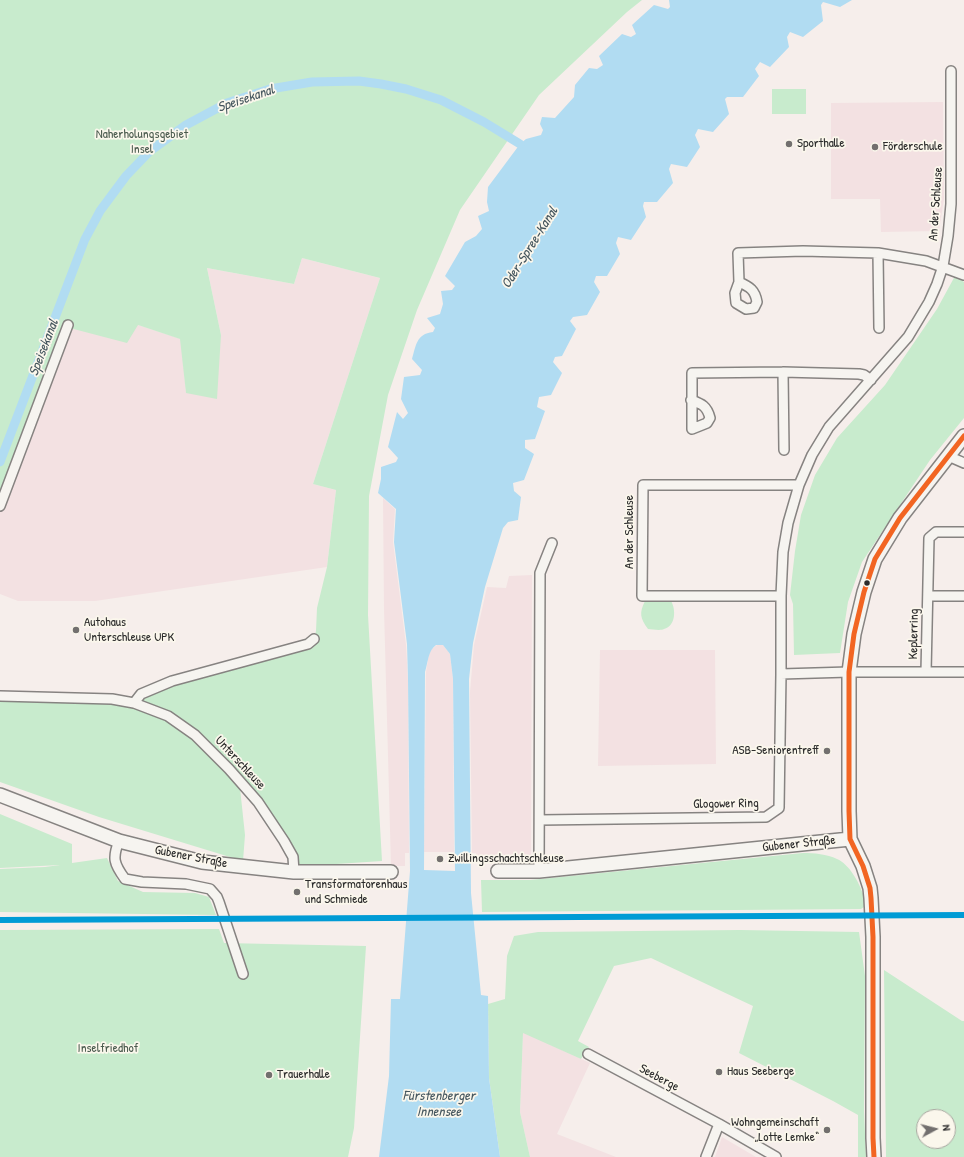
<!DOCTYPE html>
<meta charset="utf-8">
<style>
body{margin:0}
#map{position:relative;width:964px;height:1157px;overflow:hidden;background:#f6eeeb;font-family:"Patrick Hand",sans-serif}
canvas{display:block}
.north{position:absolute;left:916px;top:1109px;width:40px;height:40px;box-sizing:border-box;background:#fbf7ec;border:1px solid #a8a59f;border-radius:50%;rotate:83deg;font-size:11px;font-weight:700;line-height:16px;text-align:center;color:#2b2b2b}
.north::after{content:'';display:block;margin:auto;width:14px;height:18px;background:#726f6e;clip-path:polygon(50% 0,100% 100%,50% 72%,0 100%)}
</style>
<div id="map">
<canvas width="964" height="1157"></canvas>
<div class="north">N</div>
</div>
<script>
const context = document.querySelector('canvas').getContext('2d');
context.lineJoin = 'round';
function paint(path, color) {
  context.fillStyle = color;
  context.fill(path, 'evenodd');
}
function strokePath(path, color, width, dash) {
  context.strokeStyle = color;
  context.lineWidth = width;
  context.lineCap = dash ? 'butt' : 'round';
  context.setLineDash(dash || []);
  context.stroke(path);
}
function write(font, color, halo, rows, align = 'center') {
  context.font = font + ' "Patrick Hand",sans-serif';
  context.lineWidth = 3.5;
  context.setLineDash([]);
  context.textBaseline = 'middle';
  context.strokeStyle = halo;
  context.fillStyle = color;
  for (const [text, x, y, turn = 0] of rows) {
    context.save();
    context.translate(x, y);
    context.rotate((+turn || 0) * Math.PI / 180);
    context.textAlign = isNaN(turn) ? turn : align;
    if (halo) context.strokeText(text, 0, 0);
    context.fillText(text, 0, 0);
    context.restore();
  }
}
const built = new Path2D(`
 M943,102l1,97 -5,32 -58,1 -1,-33h-49v-96z
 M302,258l78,20 -67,206 23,6 -9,77 -232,34h-77l-18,-7v-83l24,-65 46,-118 68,-3 43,14 5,53 35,-57 -14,-67 87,16z
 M383,498l12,11 -2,33 13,103 2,36 1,172h-4v13h-14l-7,-257z
 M532,575l-1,284 -55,1v-7h-4l-2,-161 4,-47 13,-58 19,1 3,-12z
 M437,645h6l7,9 3,25 1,173h-30l2,-180 3,-19 3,-4z
 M600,650h115l1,114 -118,2z
 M523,1032l67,31 -33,71 59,23h-86l-10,-45z
 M722,1137l34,20h-41z`);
const green = new Path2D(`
 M0,0h642l-15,12 -88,83 -79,115 -43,100 -29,85 -19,101 -1,119 14,246 -76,5 -8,2 -12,-28 -88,-107 -61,-31 5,-7 31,-12 140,-38 3,-14 1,-23 10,-41 9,-77 -23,-6 67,-206 -78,-20 -8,26 -87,-16 14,67 -4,64 -31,-6 -6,-54 -42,-14 -11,18 -61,-16 -66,175z
 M772,89h34v25h-34z
 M955,276l9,6v136l-34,42 -68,102 -14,40 -8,51 -46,2 -1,-51 -3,-9 5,-44 6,-36 14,-40 22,-37 48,-53 52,-76z
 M645,601h26c5,8 5,25 -7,28 -4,2 -12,0 -16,0 -8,-11 -9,-16 -3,-28z
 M0,699l103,2 32,5 32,11 27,20 34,33 12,18 5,47 -2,26 -144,-44 -99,-35z
 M0,814l72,30v19l35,-5 11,23 25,11 52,1 14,4 7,18 -216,-3v-43l45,-2 15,-2 -60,3z
 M803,853c11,0 24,1 34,6 12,5 22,23 26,35 1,4 1,9 1,13l-3,2 -379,3 -1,-32h49z
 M219,929l5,14 142,3 -12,182 -6,29h-348v-227z
 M740,930l119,2 6,44 -1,135 2,46h-8v-42l-25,-14 -94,-48 14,-47 -102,-48 -37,8 -36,75 11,6 -8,12 -58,-26 -3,79 10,45h-30l-11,-79 -1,-74 17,-5 2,-43 7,-20 24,-4z
 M884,970l78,51h2v136h-78zM924,1117h24v24h-24z`);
const water = new Path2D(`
 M669,0h183l-12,7 -17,-5 -2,3 2,16 -20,16 -13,-5 -3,5 2,10 -19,20 -10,-5 -5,7 4,7 -16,21h-16l-2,2 4,15 -16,18 -15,-3 -3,6 5,12 -13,20 -16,-3 -2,5 4,14 -16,19h-13l-1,4 3,11 -15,23 -13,-3 -2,6 4,11 -13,22h-11l-2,6 6,10 -13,23 -14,2 -3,4 6,8 -14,27 -7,1 -2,5 9,11 -11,22 -12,2 -2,10 8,4 -10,28 -10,1v8l9,6 -10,26 -11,3 1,8 7,6 -3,23 -10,2 -5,6 -18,59 -12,56 -4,36 2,214 10,102 7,1 1,82 11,79h-121l10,-81 2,-77h9l10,-128 -2,-192 -1,-35 -13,-102 2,-33 -18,-16 3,-14v-12l15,-5 2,-4 -10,-11 9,-35 6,7 5,-6 -7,-14 3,-22 16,-2 2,-5 -10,-11c4,-13 4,-25 21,-27l2,-4 -8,-10 13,-4 3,-10 -2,-13 11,-1 3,-4 -10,-10 20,-34 11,-6 6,-7 -4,-13 11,-5 -2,-9 1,-15 32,-43 6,-5 15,-4 2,-5 -3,-6 2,-7 13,1 19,-21 1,-12 14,-17 8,1 6,-4 -4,-9 23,-22 9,3 5,-3 -4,-9 22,-20 14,4 2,-2zM436,645h7l7,9 3,25 2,192 -31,-1 1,-198c3,-10 3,-21 11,-27z`);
const canal = new Path2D(`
 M0,462l85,-223 15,-28 26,-35 24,-25 36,-26 41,-22 43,-14 42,-7 47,-1 22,3 25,5 35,11 43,22 36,22`);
const street = new Path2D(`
 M878,253l1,75
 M739,282c11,5 16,8 18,20l-3,6 -8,1 -10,-6 -1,-10 4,-11 -1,-29 65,-2 75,2 48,8 38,14
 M783,372l1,78
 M691,400c11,4 16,6 19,18l-3,5 -15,6v-56l91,-1 76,2 5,1 7,5
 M948,456l16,7
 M0,506l68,-181
 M781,596h-139l1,-111h156
 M928,596h36
 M926,672l3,-134 7,-6h28
 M781,674v-78l2,-44 5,-29 11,-38 13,-30 17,-28 79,-90 21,-35 8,-18 6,-18 5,-30 3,-32v-133
 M0,696l112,3 22,4 34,13 27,19 34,34 29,33 26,39 9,16 1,15
 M134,703l7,-9 31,-13 136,-37 6,-5
 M540,820l226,-3 13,-9 2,-134 68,-2h115
 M119,841c-7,17 -5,23 6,38l17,3 44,2 24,5 7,8 2,5 24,72
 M539,871l1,-298 12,-30
 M588,1054l131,70 57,33
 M706,1157l13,-33`);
const secondary = new Path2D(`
 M0,795l119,46 83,21 92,10h97
 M498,871h41l311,-32
 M874,1157l-1,-19v-201l-2,-39 -1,-10 -7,-22 -13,-27 -1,-28v-139l5,-38 10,-42 11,-33 25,-41 64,-82`);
const bus1 = new Path2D(`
 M874,1157l-1,-19v-201l-2,-39 -1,-10 -7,-22 -13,-27 -1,-28v-139l5,-38 10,-42 11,-33 25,-41 64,-82`);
const rail1 = new Path2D(`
 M0,920l964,-5`);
const markers = [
 [789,144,4,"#726f6e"],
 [875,147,4,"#726f6e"],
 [867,583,3.5,"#2b2b2b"],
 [76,630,4,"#726f6e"],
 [827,751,4,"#726f6e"],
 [440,859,4,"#726f6e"],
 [297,892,4,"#726f6e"],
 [719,1072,4,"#726f6e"],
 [269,1075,4,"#726f6e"],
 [827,1130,4,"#726f6e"]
];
const parkNames = [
 ["Naherholungsgebiet",142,135],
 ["Insel",142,150],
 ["Inselfriedhof",108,1049]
];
const poiNames = [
 ["Sporthalle",797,144],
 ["Förderschule",883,147],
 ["Autohaus",84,623],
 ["Unterschleuse UPK",84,638],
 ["ASB-Seniorentreff",819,751,"right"],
 ["Zwillingsschachtschleuse",448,859],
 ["Transformatorenhaus",305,885],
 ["und Schmiede",305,900],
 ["Haus Seeberge",727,1072],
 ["Trauerhalle",277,1075],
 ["Wohngemeinschaft",819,1123,"right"],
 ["„Lotte Lemke“",819,1138,"right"]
];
const streetNames = [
 ["An der Schleuse",936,204,-86],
 ["An der Schleuse",630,532,-90],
 ["Keplerring",914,634,-89],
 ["Unterschleuse",240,763,47],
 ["Glogower Ring",726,804,-1],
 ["Gubener Straße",799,844,-6],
 ["Gubener Straße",191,857,11],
 ["Seeberge",659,1078,28]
];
const waterNames = [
 ["Speisekanal",246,99,-19],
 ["Oder-Spree-Kanal",530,248,-58],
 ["Speisekanal",44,348,-69],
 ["Fürstenberger",439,1096],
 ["Innensee",439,1112]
];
paint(built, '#f3e1e2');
paint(green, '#c8ebcd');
paint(water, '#b1dcf2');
strokePath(canal, '#b1dcf2', 9);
strokePath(street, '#868381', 12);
strokePath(secondary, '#868381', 16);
strokePath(street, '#f6f4f0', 9);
strokePath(secondary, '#f6f4f0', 13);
strokePath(bus1, '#f26522', 5);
strokePath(rail1, '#009bd5', 6);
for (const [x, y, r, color] of markers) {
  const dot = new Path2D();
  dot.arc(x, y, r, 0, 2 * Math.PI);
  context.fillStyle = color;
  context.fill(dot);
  strokePath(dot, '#fbf7ec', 1.5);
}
write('13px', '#495a4d', '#fbf7ec', parkNames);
write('13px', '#2b2b2b', '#fbf7ec', poiNames, 'left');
write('13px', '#2b2b2b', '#fbf7ec', streetNames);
write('italic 14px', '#45565e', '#fbf7ec', waterNames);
</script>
